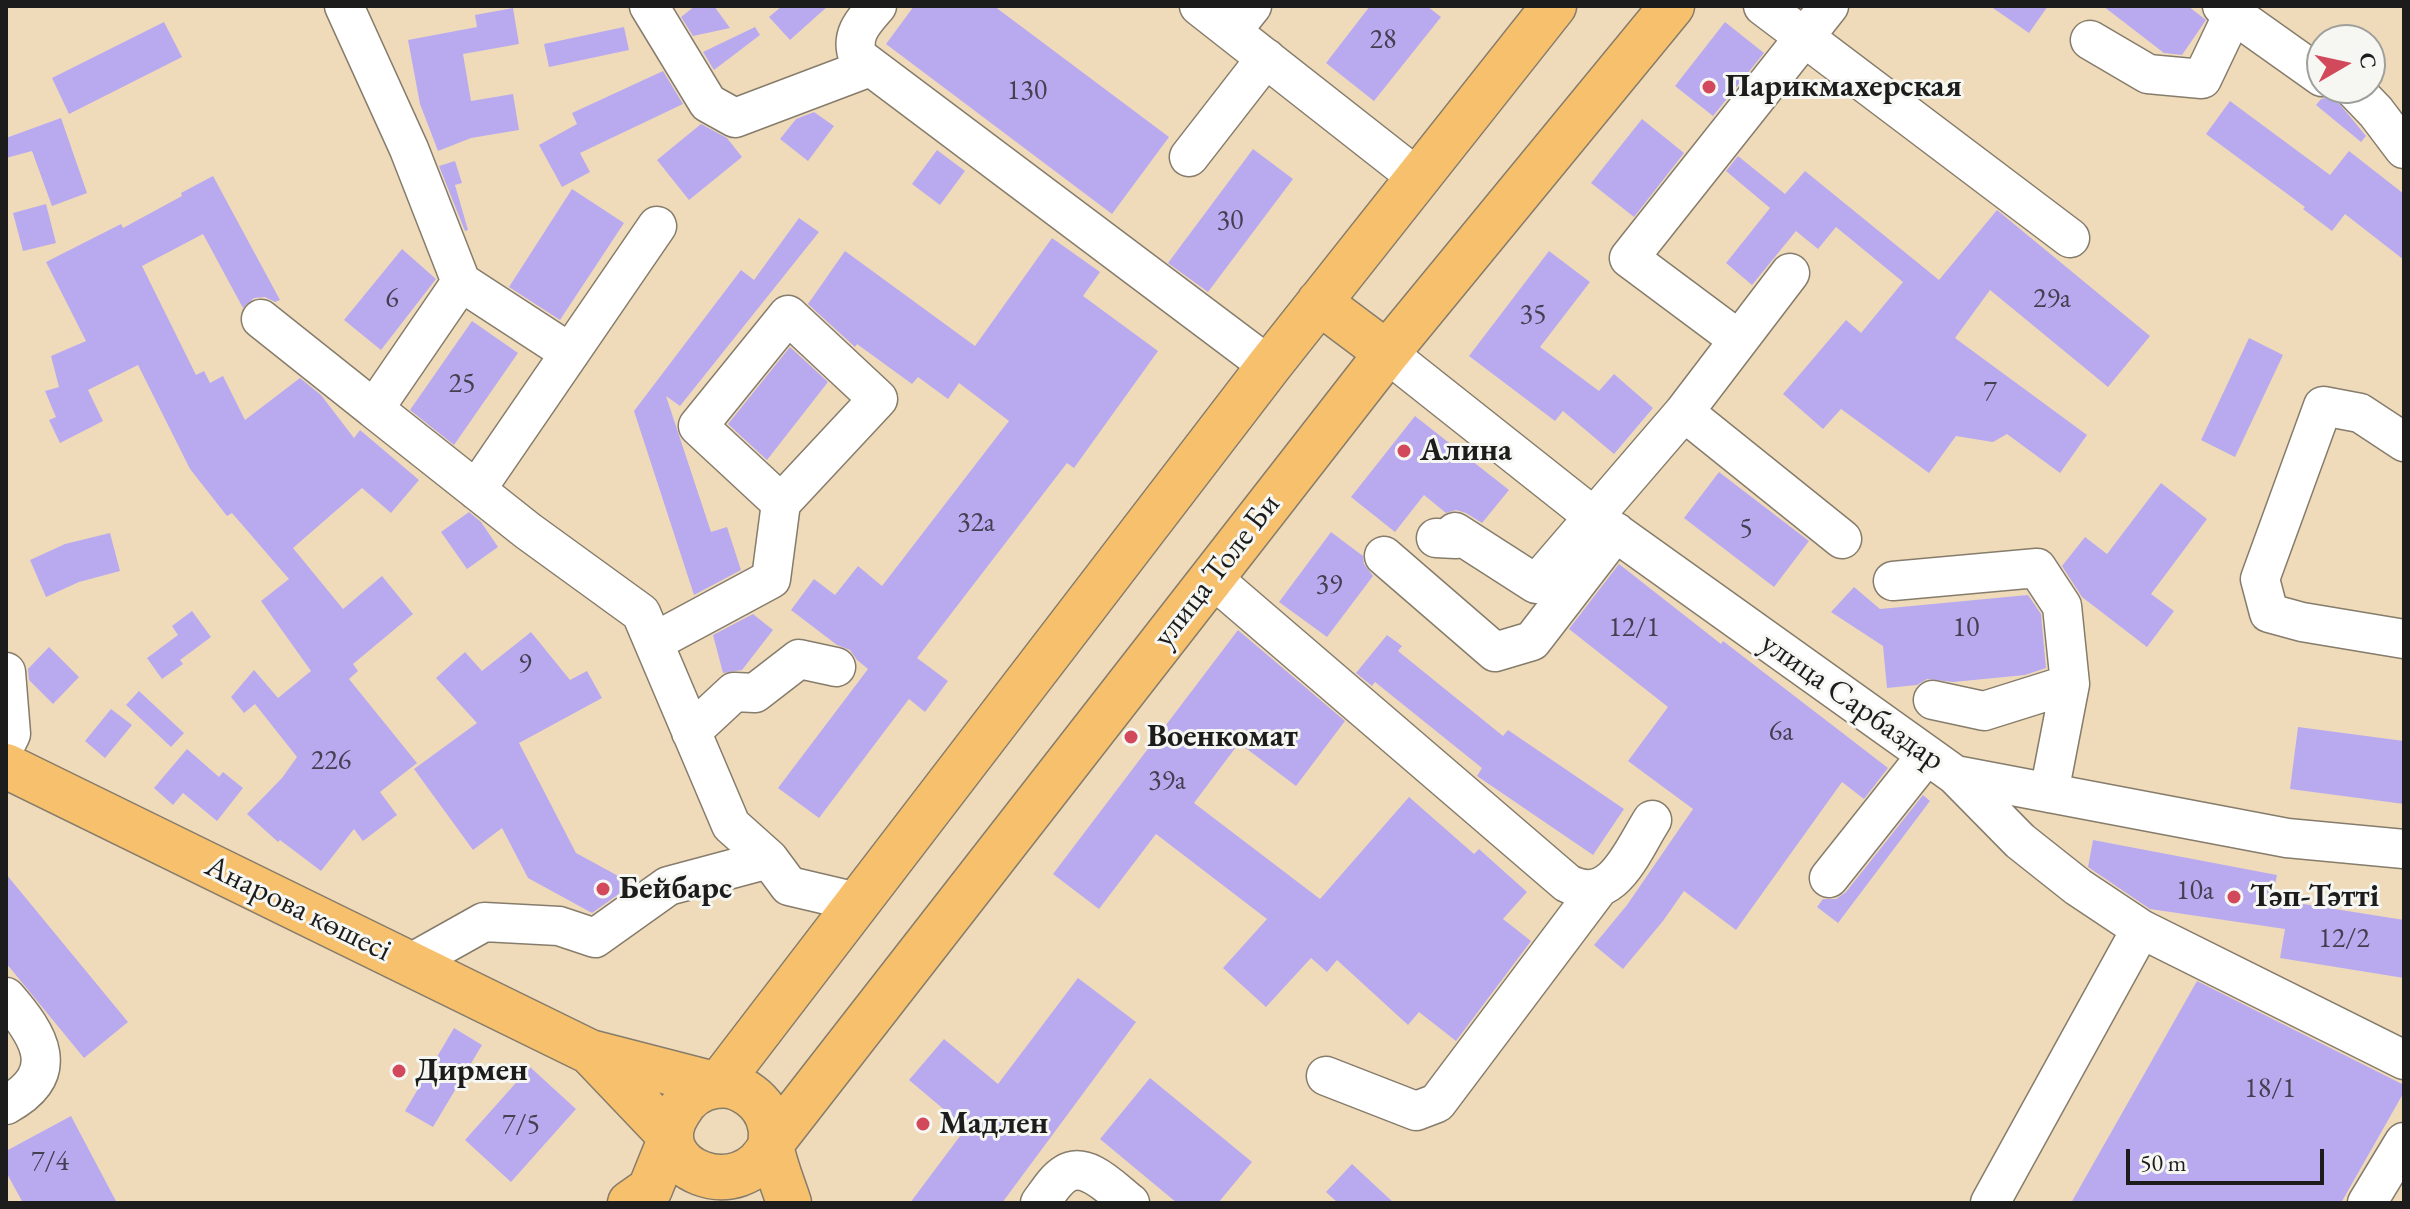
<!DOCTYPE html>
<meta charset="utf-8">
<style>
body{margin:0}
#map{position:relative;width:2410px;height:1209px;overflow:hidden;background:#efdbba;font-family:"EB Garamond",serif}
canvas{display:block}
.frame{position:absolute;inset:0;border:8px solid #1c1c1c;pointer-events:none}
.north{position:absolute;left:2306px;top:24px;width:80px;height:80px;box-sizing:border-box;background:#f6f6f2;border:2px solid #9f9f9c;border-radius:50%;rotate:81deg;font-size:22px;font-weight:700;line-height:32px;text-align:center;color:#1c1c1c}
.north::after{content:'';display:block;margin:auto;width:28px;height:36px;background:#d1495b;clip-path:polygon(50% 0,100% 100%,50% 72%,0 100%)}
.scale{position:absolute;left:2126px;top:1149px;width:198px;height:36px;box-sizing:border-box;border:4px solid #1c1c1c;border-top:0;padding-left:10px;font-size:24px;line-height:28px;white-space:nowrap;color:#1c1c1c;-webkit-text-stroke:6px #f6f6f2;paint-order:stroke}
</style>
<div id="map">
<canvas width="2410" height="1209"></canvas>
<div class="frame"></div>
<div class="north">С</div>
<div class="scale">50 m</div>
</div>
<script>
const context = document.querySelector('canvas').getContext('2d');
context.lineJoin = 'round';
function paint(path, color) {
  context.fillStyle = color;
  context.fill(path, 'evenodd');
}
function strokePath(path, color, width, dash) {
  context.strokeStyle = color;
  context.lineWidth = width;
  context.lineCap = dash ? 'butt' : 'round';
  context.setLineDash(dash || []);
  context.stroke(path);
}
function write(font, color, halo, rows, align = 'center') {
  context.font = font + ' "EB Garamond",serif';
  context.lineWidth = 6;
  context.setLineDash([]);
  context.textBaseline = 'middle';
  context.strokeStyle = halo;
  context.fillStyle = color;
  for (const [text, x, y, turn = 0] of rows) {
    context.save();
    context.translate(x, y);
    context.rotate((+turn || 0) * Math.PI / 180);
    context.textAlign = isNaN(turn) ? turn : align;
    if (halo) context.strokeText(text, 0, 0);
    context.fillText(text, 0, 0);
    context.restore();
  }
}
const building = new Path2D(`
 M695,6h19l16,22 -37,8 -12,-19z
 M782,6h46l-38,34 -21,-23z
 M914,6h80l175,131 -57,77 -226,-170z
 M1370,6h57l14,11 -67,84 -48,-38z
 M1990,6h58l-19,27z
 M2103,6h85l18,14 -24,35 -18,-2z
 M513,8l6,36 -56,10 8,47 42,-7 6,36 -48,8 -33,13 -18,-47 -12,-64 69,-13 -2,-12z
 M164,22l18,35 -113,57 -17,-36z
 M1725,22l39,31 -51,63 -38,-30z
 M624,27l5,23 -80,17 -5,-23z
 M755,27l5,8 -46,35 -11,-18z
 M663,71l20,33 -103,49 10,19 -28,15 -23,-42 38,-21 -5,-11z
 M2333,96l33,40 -5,6 -45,-37 5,-6z
 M2230,101l100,74 19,-24 55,43v66l-59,-46 -13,17 -29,-22 2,-2 -99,-73z
 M814,112l20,14 -26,35 -28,-22 16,-20z
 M61,118l26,75 -35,13 -20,-55 -26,7v-20z
 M1642,119l42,34 -50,64 -43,-34z
 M701,124l26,14 15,19 -53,43 -32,-40z
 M1253,149l40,30 -85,113 -40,-29z
 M937,150l28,21 -25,34 -28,-21z
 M1738,156l47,38 20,-23 134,109 58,-70 153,126 -42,51 -118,-97 -35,48 132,97 -27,38 -53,-39 -14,8 -37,-6 -27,37 -88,-64 -18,20 -40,-35 63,-74 15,13 42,-51 -67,-55 -18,22 -22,-18 -44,54 -26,-22 44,-55 -44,-37z
 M455,161l7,22 -7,2 13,45 -3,1 -26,-65z
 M213,176l67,124 -5,2 -10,-5 -11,1 -11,10 -40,-74 -61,32 54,109 8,-4 6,12 13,-7 22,44 55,-42 21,17 33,43 6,-8 59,50 -28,33 -29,-25 -69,60 50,61 39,-33 31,38 -60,50 5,7 -9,8 68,84 -37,29 17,23 -34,26 -9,-12 -33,42 -41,-31 -2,2 -31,-28 35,-36 15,-21 -42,-53 -11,9 -13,-16 23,-27 24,28 33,-27 -50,-70 28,-22 -57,-66 -5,3 -37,-47 -52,-104 -50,25 15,31 -43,22 -11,-23 7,-3 -11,-26 14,-4 -8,-31 35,-15 -40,-79 75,-38 2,4 59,-32 -1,-3z
 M572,189l52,34 -64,97 -51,-33z
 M46,204l10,39 -33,8 -10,-38z
 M799,218l20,14 -139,174 -14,-10 45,136 16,-5 14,43 -47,25 -60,-184 107,-141 13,10z
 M1052,238l48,34 -17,24 75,55 -84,117 -7,-5 -150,195 31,23 -23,31 -16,-13 -90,119 -41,-30 90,-119 -11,-9 -7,-10 -13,-5 -46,-35 23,-31 21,16 23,-29 24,20 127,-165 -50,-38 -11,16 -30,-22 -6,7 -55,-40 -2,3 -47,-43 37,-53 130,95z
 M402,249l34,30 -55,71 -37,-30z
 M1549,251l41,31 -50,65 59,44 15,-17 39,34 -39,46 -51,-43 -8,10 -86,-65z
 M472,321l46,32 -64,92 -44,-35z
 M2249,338l34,17 -48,102 -34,-17z
 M790,347l38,35 -61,78 -39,-36z
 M1415,416l94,74 -27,33 -16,-10 -10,-3 -10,3 -22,-18 -29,37 -44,-35z
 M1719,472l90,69 -35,46 -90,-69z
 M2161,483l46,36 -56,75 23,17 -27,36 -65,-50 -20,-31 23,-29 22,17z
 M469,512l12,10 17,25 -31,22 -26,-37z
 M1331,532l32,24 1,8 9,12 -46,61 -48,-35z
 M110,533l10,38 -41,11 -33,15 -16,-37 35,-16z
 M1619,564l102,80 2,-3 165,127 -24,31 -22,-17 -106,148 -52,-39 -21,30 -40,48 -29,-24 33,-40 66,-96 -65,-48 40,-54 -99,-78z
 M1854,587l26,22 148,-14 13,19 5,54 -21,7 -72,7 -26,-3 -10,6 -30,3 -4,-42 -52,-34z
 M192,611l19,26 -31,23 3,4 -21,15 -15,-21 31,-23 -6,-9z
 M753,614l20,16 -31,40 -19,3 -10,-38z
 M1238,630l107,91 -49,65 -57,-43 -45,60 126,96 89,-102 65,57 5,-5 48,43 -24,27 28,22 -75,100 -37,-29 -11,13 -71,-65 -10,12 -16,-14 -45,49 -43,-39 44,-49 -111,-85 -57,75 -46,-35z
 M531,632l39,48 17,-9 15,27 -83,45 57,110 57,31 -41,29 -64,-35 -26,-50 -29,22 -59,-81 63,-46 -41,-45 29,-26 17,19z
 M1387,635l15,11 -4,5 105,85 5,-6 116,79 -31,46 -116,-79 5,-8 -107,-86 -3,4 -16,-13z
 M49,647l30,30 -26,27 -24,-24 -1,-11z
 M139,691l45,42 -13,14 -45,-42z
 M111,709l21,16 -27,33 -20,-17z
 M2298,727l106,14v63l-114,-15z
 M187,749l32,28 4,-5 20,16 -26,33 -34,-28 -10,12 -19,-17z
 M1923,795l7,6 -92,122 -21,-16 6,-8h13l10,-7z
 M2093,840l184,35 -5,24 132,21v58l-124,-20 5,-29 -135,-20 -62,-42z
 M6,874l122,148 -44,36 -78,-95z
 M1078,978l58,44 -134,181h-92l56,-75 -57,-48 35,-41 54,45z
 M2197,981l207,104v7l-63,111h-270z
 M454,1028l28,17 -49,82 -28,-16z
 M530,1067l46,42 -65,73 -46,-42z
 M1150,1078l102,84 -34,41h-41l-77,-64z
 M71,1116l46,87h-94l-17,-31v-21z
 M1352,1164l42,39h-56l-12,-11z`);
const minor = new Path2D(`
 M344,6l65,143 52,133 -87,127 154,122 113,82 90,212 38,34
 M649,6l59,97 27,15 135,-51
 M877,6c-14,16 -27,29 -19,51l411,309
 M1199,6l219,172
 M1763,6l307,232
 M2222,6l100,71
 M1232,31l20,-25
 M2090,40l58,34 54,5 31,-65
 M2353,88l23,24 28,37
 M1189,157l77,-99
 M461,282l109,71
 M261,319l113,90
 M1739,340l-110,-82 200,-252
 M1387,353l207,164 361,258 332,63 117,11
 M1684,412l106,-139
 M2404,442l-44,-29 -37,-7 -63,173 9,34 33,9 102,17
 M476,490l181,-264
 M1436,538l20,1 -1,-7 81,52 148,-172 158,127
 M1384,556l111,96 37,-11 84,-109
 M1212,578l355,305c45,25 65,-32 85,-63
 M1893,581l144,-13 25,38 8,78 -21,109
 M654,642l117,-63 10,-76 97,-104 -90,-84 -90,111 83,77
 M6,672l5,62 -5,10
 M1933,700l51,11 86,-27
 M691,732l43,-40 21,1 44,-34 37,8
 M1955,775l65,66 58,46 63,42 263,131
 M1829,878l97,-122
 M409,964l75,-42 75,4 36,12 73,-52 101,-27 20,27 68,16
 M6,997c33,38 58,76 0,108
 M1326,1076l90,35 21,-8 161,-214
 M1040,1203c7,-9 15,-23 25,-29 22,-14 49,17 65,29
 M1990,1203l151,-274
 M2367,1203l37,-61`);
const major = new Path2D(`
 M1319,302l68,51
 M6,766l584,286 128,33 551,-719 285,-360
 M590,1052l81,85 -21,52 -20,14
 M789,1203c-6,-19 -15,-39 -18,-59 -1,-6 1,-12 -1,-18 -4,-24 -30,-44 -54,-40 -17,2 -30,12 -38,27 -34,54 63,96 93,31l616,-791 285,-347`);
const markers = [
 [1709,87,8,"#d1495b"],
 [1404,451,8,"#d1495b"],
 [1131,737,8,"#d1495b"],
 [603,889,8,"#d1495b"],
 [2234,897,8,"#d1495b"],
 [399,1071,8,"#d1495b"],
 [923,1124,8,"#d1495b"]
];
const numberNames = [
 ["28",1383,40],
 ["130",1027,91],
 ["30",1230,221],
 ["6",392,299],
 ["29а",2052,299],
 ["35",1533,315],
 ["25",462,384],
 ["7",1990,392],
 ["32а",976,523],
 ["5",1746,529],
 ["39",1329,585],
 ["12/1",1634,628],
 ["10",1966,628],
 ["9",525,664],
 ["6а",1781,732],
 ["226",331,761],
 ["39а",1167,781],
 ["10а",2195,891],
 ["12/2",2344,939],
 ["18/1",2270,1089],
 ["7/5",521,1125],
 ["7/4",50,1162]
];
const poiNames = [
 ["Парикмахерская",1725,87],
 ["Алина",1420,451],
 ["Военкомат",1147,737],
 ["Бейбарс",619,889],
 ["Тәп-Тәтті",2250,897],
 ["Дирмен",415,1071],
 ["Мадлен",939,1124]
];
const streetNames = [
 ["улица Толе Би",1217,571,-52],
 ["улица Сарбаздар",1852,702,35],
 ["Анарова көшесі",298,909,26]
];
paint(building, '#b9aaf0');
strokePath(minor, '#867c6b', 41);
strokePath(major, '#867c6b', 47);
strokePath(minor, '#fff', 38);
strokePath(major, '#f7c06c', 44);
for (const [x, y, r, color] of markers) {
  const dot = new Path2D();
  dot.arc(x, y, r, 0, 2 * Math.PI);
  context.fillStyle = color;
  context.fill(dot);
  strokePath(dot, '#f6f6f2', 3);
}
write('28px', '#434051', null, numberNames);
write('bold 32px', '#1c1c1c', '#f6f6f2', poiNames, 'left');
write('32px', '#1c1c1c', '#f6f6f2', streetNames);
</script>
